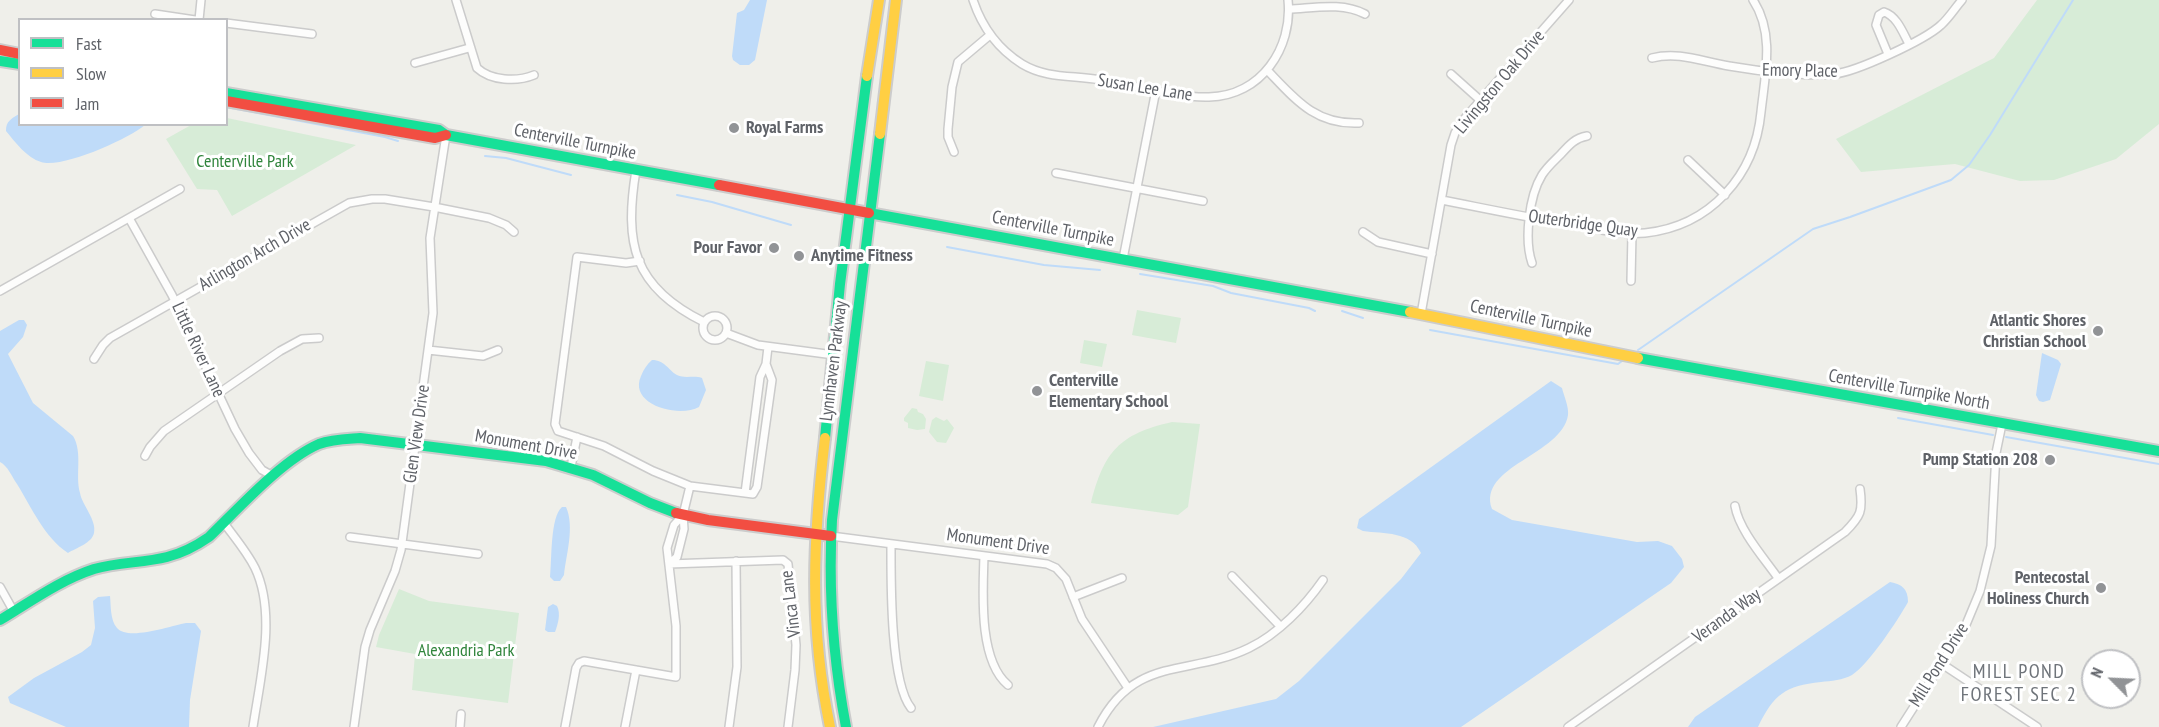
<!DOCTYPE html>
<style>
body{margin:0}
#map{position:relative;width:2159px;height:727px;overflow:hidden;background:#efefea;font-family:"PT Sans Narrow",sans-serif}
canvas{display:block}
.legend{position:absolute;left:18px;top:18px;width:210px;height:108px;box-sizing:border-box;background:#fff;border:2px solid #bfc0c3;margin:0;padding:8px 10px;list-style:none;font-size:18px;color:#5f6268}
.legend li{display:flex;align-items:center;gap:12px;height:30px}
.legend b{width:30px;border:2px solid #bfc0c3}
.north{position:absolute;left:2081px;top:649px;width:60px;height:60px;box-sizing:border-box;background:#fff;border:2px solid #bfc0c3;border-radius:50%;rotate:294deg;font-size:16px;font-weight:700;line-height:24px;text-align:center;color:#5f6268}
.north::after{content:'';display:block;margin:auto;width:21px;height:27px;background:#919396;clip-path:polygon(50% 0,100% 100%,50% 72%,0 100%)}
</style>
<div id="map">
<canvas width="2159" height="727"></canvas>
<ul class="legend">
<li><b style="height:8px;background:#16e098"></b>Fast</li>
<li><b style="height:8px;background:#ffcf43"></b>Slow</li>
<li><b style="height:8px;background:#f24e42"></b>Jam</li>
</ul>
<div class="north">N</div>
</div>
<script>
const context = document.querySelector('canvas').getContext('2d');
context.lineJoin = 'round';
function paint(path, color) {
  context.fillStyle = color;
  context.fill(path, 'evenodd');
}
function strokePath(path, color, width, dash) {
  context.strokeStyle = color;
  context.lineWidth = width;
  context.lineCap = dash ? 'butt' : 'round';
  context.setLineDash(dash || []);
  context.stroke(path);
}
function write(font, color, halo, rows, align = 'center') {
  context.font = font + ' "PT Sans Narrow",sans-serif';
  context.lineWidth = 6;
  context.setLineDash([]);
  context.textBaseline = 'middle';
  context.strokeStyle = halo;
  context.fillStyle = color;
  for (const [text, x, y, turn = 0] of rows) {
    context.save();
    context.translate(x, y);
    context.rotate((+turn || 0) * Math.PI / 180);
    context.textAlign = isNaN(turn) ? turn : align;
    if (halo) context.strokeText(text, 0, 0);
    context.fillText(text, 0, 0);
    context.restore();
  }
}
const green = new Path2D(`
 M2037,0h122v124l-43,35 -62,21 -34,1 -65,-17 -94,8 -25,-33 158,-81z
 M227,118l129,27 -124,71 -15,-26 -20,-1 -31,-50 25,-14 35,-1z
 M1137,310l44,8 -5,25 -44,-8z
 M1084,340l23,4 -5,23 -22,-4z
 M926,361l23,4 -6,36 -24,-5z
 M912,408l5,1 1,3 5,2 3,5 -1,10 -8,1 -9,-2v-5l-4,-2v-3z
 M936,417l8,4 3,-2 7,9 -8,15 -9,-1 -8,-10 3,-12z
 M1172,422l28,2 -12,83 -10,8 -87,-12c13,-51 28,-69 81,-81z
 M399,589l30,12 90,12 -11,90 -96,-13 3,-36 -39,-7 3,-12z`);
const water = new Path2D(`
 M750,0h17l-12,60 -6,5h-9l-7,-5 -1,-4 5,-43 7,-3z
 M19,114l1,10 125,1c-17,14 -83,44 -104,37 -14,-4 -26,-20 -35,-31 0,-10 5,-12 13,-17z
 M19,320h5l3,5 -4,12 -15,17 25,49 40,33c10,16 2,39 7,57 2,12 17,27 14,40 -2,10 -18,15 -26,20 -24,-16 -36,-45 -51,-69 -5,-7 -9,-18 -17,-22v-131z
 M2042,353l16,7 3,4 -11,36 -7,2 -4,-1 -3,-6z
 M652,360c13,0 16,10 25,15 8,4 17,0 25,3l4,12 -7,17c-20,11 -71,-2 -58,-31 3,-7 6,-12 11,-16z
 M1551,381l11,7c2,8 7,19 6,27 -6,40 -91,51 -76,94l20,11 125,22 21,-1 14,5 10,13 2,8 -13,16 -210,144h-308l123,-28 23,-18 102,-102 20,-26c-10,-22 -37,-19 -58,-22l-6,-3 2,-9z
 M562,507h4c9,20 0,48 -2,68l-4,6h-6l-4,-4c2,-17 0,-60 12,-70z
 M1890,582c12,2 18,7 18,20 -10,18 -39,62 -56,73 -9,5 -21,6 -31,7 -36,4 -47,12 -63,45h-70l7,-10z
 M110,596c1,9 0,24 7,32 11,13 53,-2 69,-5h9l6,8 -11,69 -1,27h-123l-56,-24 -2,-6 26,-19 48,-26 9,-7 4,-17 -2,-27 5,-4z
 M553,604l4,2c4,8 1,18 -2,26h-7l-3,-2 3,-23z`);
const stream = new Path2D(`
 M226,107l159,30 13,4
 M485,156l21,2 65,17
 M677,195l35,7 79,23
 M947,247l97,18 56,5
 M1140,274l73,12 18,7 78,15 6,3
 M1342,311l21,7
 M1430,330l188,34 4,-3
 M1638,350l175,-121 37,-12 101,-37 18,-15 21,-30 83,-135
 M1898,418l95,17
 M2006,437l153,27`);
const street = new Path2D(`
 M456,0l21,68c14,13 40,14 57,7
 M973,0c9,27 25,49 49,64 25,15 51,11 79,16 33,5 75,18 108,17 52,-1 84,-49 79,-97
 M1289,9c25,-1 53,-7 76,5
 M155,14l40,6
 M199,20l2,-20
 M226,23l86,11
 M1888,54l-12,-29 3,-10 5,-3c13,4 19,21 25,32
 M1652,58c27,-7 51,4 77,8 29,5 76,11 105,8 22,-2 91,-34 107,-49 8,-7 14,-17 21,-25
 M415,63l54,-15
 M1267,70c28,29 48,55 92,53
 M1451,74l29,26
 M954,152l-6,-15v-8l4,-42 6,-25 32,-27
 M1688,160l37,35
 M636,170c-12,74 -3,117 68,152
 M1056,173l147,28
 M1442,200c46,9 92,19 139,26 21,4 42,9 64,7 65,-7 110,-57 116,-121 4,-37 14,-79 -8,-112
 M129,218l43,77 63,134 14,24 13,17 11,6
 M1363,232l15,10 54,12
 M1123,259l33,-169
 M640,261l-14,2 -49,-6 -22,167 3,7 46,15 49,25 37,15 63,8 4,-7 15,-107 -6,-16
 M1532,263c-8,-23 -3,-67 10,-88 5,-8 12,-14 19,-21 8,-9 14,-16 26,-18
 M1631,281l1,-48
 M0,291l180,-102
 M1421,314l30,-169 4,-12 10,-15 104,-118
 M703 328a12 12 0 1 1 24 0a12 12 0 1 1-24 0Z
 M726,333l32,12 76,10
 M428,350l55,6 15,-6
 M94,359l9,-14 7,-7 239,-135 23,-4h13l49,8 55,11 17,7 8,7
 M145,456l5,-9 14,-16 116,-80 22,-12 17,-1
 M571,467l6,-30
 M745,493l15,-116 6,-13 2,-17
 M1735,506c4,24 29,52 43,72
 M224,523c11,15 23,29 31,45 22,46 5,111 -2,159
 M831,536l216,28 9,4 10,11 16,40 46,69
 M350,537l128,17
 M891,544c0,36 -1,138 20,164
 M984,556c-1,35 -6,104 24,129
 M669,564l114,-4 5,4 8,81 -1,25 -7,57
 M669,564l8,-7 7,-28 -1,-14 7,-29
 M1232,576l48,50
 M0,587l14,25
 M1073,597l49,-19
 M1942,664l95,63
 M354,727l11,-80 5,-17 25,-59 6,-21 32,-237 -3,-75 16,-103
 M460,727l1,-13
 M565,727l11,-59 3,-5 5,-2 92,16v-51l-9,-78 7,-23 9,-10
 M625,727l11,-57
 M729,727l8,-60 -1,-106
 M1098,727c37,-73 91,-50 151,-79 29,-14 56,-42 74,-68
 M1568,727l277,-195c16,-16 18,-21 15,-43
 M1901,727l64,-100 15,-36 11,-45 5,-93 6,-29`);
const fast = new Path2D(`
 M0,61l20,3
 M226,93l213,37 7,5 273,50
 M869,213l541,99
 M1638,358l521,93
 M825,438l15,-154 27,-208
 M0,620c30,-18 60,-40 94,-51 24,-7 49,-6 73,-12 16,-4 29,-11 42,-20 30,-29 73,-77 110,-93 13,-5 27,-5 41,-6l186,23 47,14 57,28 26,10
 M846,727c-13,-69 -18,-137 -14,-207l48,-386`);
const slow = new Path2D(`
 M867,76l12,-76
 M880,134l16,-134
 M1410,312l228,46
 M825,438c-12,101 -16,188 5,289`);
const jam = new Path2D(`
 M0,50l20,4
 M226,101l209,37 11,-3
 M719,185l150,28
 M676,513l32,7 123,16`);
const markers = [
 [734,128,6,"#919396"],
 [774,248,6,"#919396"],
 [799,256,6,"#919396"],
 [2098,331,6,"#919396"],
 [1037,391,6,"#919396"],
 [2050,460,6,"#919396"],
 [2101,588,6,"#919396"]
];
const streetNames = [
 ["Emory Place",1800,71,1],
 ["Livingston Oak Drive",1500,82,-50],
 ["Susan Lee Lane",1145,88,9],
 ["Centerville Turnpike",575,142,11],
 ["Outerbridge Quay",1583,224,8],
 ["Centerville Turnpike",1053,229,11],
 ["Arlington Arch Drive",255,255,-30],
 ["Centerville Turnpike",1531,319,12],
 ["Little River Lane",198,350,65],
 ["Lynnhaven Parkway",834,361,-83],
 ["Centerville Turnpike North",1909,390,10],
 ["Glen View Drive",417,434,-82],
 ["Monument Drive",526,445,10],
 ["Monument Drive",998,542,8],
 ["Vinca Lane",791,604,-97],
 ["Veranda Way",1727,616,-36],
 ["Mill Pond Drive",1939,665,-58]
];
const poiNames = [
 ["Royal Farms",746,128,"left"],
 ["Pour Favor",762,248],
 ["Anytime Fitness",811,256,"left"],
 ["Atlantic Shores",2086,321],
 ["Christian School",2086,342],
 ["Centerville",1049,381,"left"],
 ["Elementary School",1049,402,"left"],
 ["Pump Station 208",2038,460],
 ["Pentecostal",2089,578],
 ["Holiness Church",2089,599]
];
const parkNames = [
 ["Centerville Park",245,162],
 ["Alexandria Park",466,651]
];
const neighbourhoodNames = [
 ["MILL POND",2019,672],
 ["FOREST SEC 2",2019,695]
];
paint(green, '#d7ecd7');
paint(water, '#bfdbf9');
strokePath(stream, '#bfdbf9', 2);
strokePath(street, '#cbcbcb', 10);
strokePath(fast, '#ccc', 14);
strokePath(slow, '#ccc', 14);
strokePath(jam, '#ccc', 14);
strokePath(street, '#fdfdfc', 7);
strokePath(fast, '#16e098', 10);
strokePath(slow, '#ffcf43', 10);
strokePath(jam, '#f24e42', 10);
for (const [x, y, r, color] of markers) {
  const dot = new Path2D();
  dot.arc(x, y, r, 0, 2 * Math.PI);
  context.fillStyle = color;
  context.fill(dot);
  strokePath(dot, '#fff', 2);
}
write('18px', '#5f6268', '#fff', streetNames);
write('bold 18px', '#5f6268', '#fff', poiNames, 'right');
write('18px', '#30853c', '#fff', parkNames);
context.letterSpacing = '1.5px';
write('20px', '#6f747a', '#fff', neighbourhoodNames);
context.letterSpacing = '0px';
</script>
